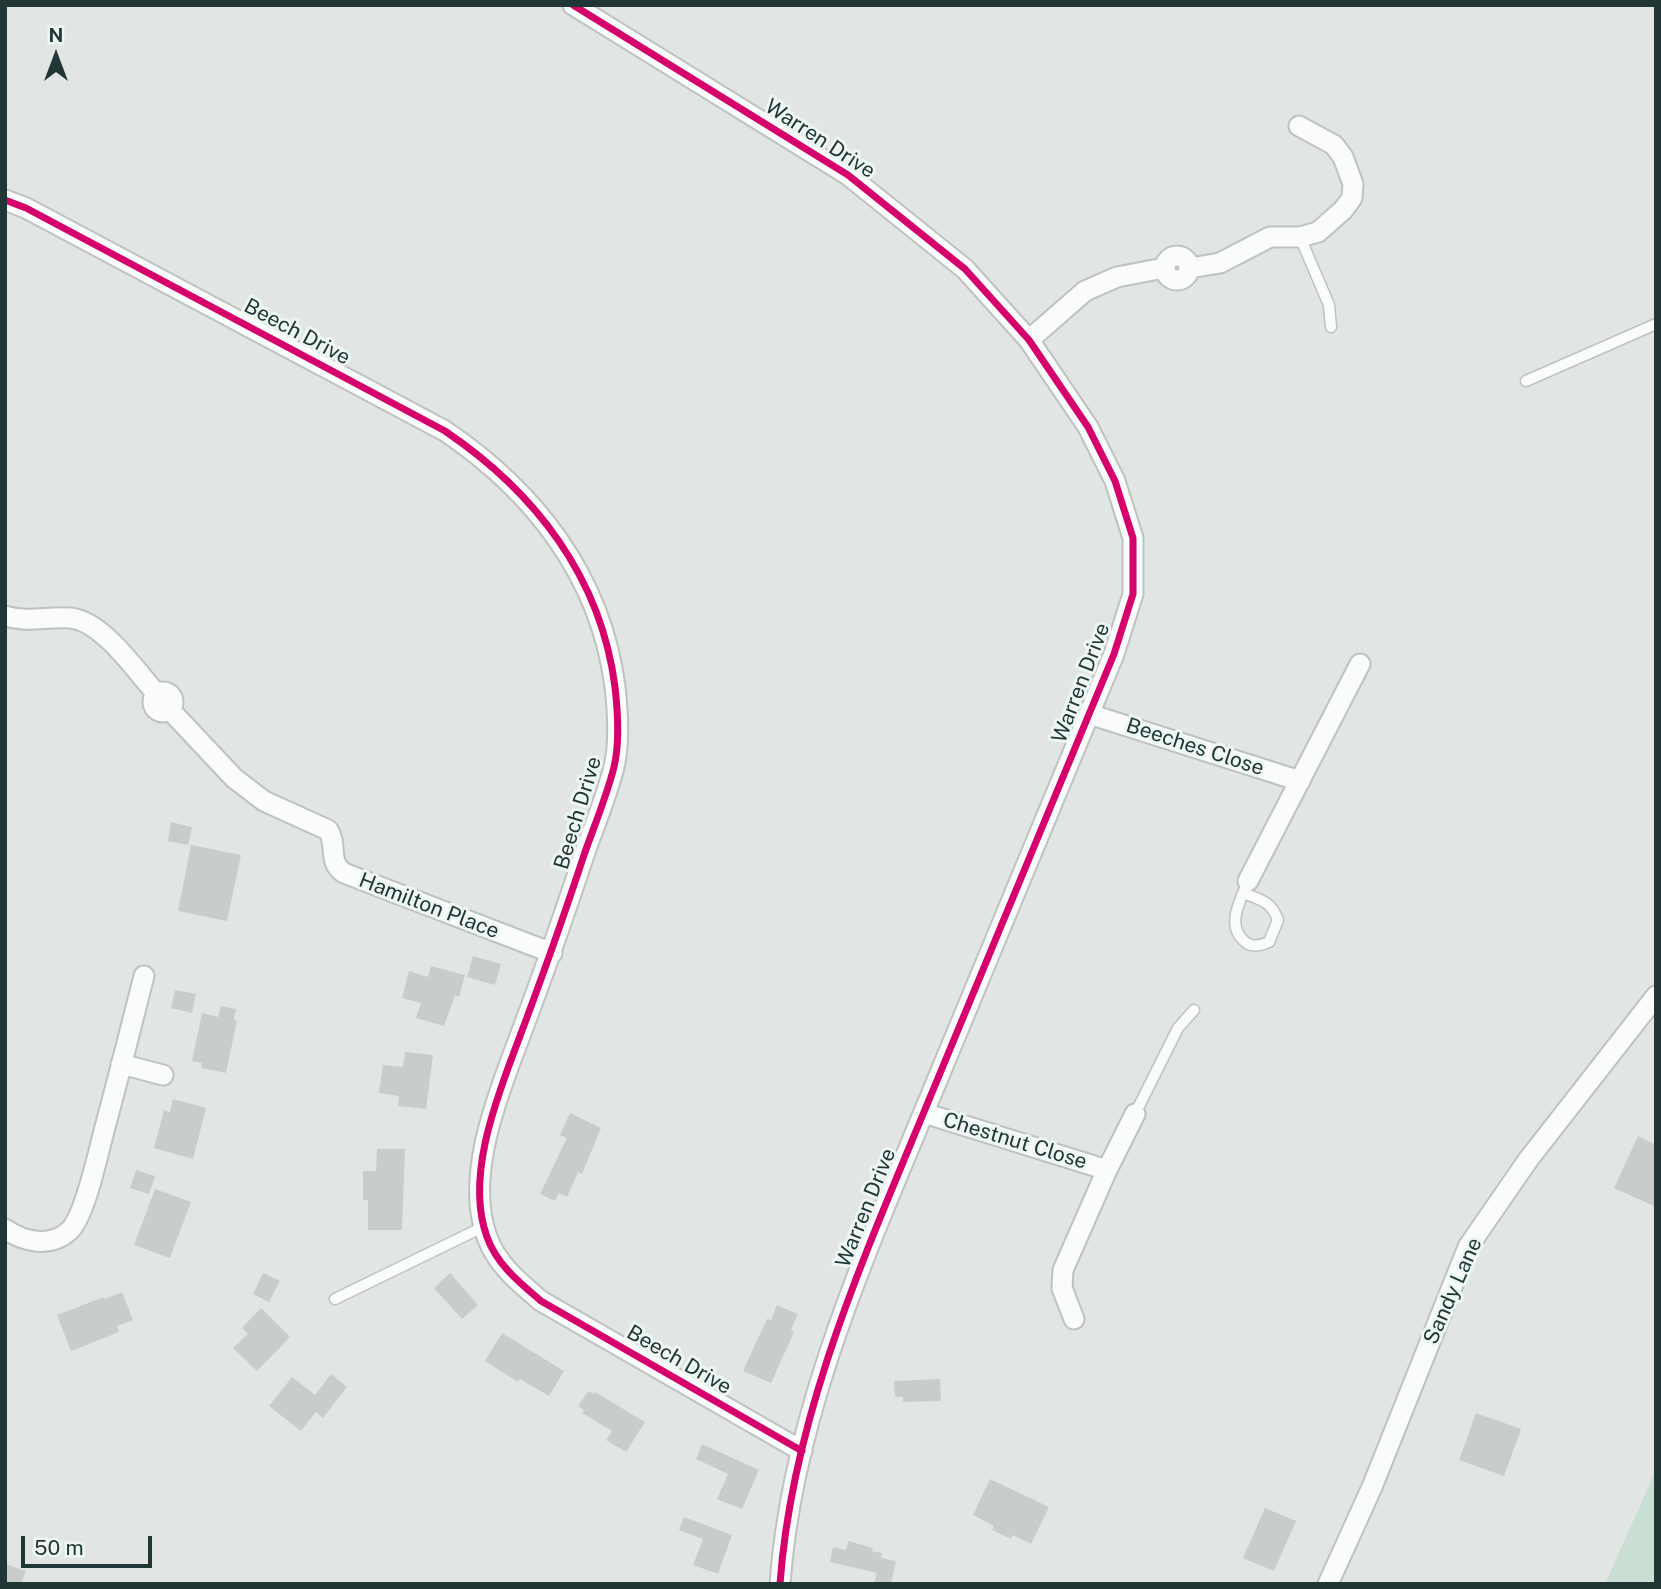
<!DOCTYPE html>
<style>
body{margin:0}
#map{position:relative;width:1661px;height:1589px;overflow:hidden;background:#e1e6e5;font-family:"Public Sans",sans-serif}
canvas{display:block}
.frame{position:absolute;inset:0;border:7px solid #203735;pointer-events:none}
.north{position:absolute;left:21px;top:21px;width:70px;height:70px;-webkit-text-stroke:5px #eef6f3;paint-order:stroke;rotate:0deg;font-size:19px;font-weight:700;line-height:28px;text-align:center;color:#203735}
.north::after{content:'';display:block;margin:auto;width:24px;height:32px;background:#203735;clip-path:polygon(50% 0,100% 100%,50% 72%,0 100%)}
.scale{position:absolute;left:21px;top:1536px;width:131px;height:32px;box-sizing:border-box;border:4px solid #203735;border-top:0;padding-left:9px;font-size:21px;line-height:24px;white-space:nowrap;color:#203735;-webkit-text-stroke:5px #eef6f3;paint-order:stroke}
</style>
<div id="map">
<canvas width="1661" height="1589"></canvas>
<div class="frame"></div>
<div class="north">N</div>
<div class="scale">50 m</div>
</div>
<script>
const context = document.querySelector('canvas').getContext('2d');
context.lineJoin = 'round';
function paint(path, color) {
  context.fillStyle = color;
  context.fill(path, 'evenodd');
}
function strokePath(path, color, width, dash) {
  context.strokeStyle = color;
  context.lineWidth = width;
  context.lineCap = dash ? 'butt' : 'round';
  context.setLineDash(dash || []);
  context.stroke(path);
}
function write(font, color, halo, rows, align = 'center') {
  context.font = font + ' "Public Sans",sans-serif';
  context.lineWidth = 6;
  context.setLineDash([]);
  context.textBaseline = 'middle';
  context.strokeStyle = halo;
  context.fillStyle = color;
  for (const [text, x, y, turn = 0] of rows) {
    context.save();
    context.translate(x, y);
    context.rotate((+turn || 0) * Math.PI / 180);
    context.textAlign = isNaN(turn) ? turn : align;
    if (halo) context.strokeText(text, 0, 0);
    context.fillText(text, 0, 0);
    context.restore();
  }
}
const green = new Path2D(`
 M1656,1470v114h-51z`);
const building = new Path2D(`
 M171,822l21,5 -4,18 -20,-4z
 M191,845l50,10 -14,66 -49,-10z
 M473,956l28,8 -6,21 -28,-8z
 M431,966l34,9 -6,22 -4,-1 -11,30 -28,-8 5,-15 -19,-5 7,-27 19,6z
 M175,990l21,4 -4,19 -21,-5z
 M221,1006l15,3 -2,11 3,1 -11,52 -25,-5 1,-5 -10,-2 10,-48 16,4z
 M405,1052l28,3 -7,54 -28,-3 1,-10 -20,-3 4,-28 20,2z
 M173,1099l33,9 -13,51 -39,-11 10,-38 6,2z
 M570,1113l31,15 -19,46 -4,-2 -11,25 -8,-4 -4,8 -15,-7 27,-56 -7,-3z
 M1638,1136l18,9v62l-42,-19z
 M377,1149h28l-3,81h-34v-30h-5v-29h13z
 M136,1170l19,6 -6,18 -19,-6z
 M155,1189l36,13 -21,56 -36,-13z
 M263,1273l17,8 -11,21 -16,-8z
 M450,1273l28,32 -16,14 -28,-31z
 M122,1292l11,28 -16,6 2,6 -48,19 -14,-36 47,-18 1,2z
 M777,1305l21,9 -7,16 3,2 -23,51 -28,-12 24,-52 4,1z
 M261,1308l29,29 -33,34 -24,-23 15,-14 -6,-6z
 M502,1333l62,38 -15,25 -29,-17 -2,3 -33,-21z
 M331,1374l16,13 -24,31 -7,-6 -15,19 -32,-25 23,-29 23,18z
 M940,1379l1,22 -38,1v-5h-8l-1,-16z
 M588,1391l6,3 1,-2 50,30 -19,30 -20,-12 6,-9 -30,-18 2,-3 -6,-4z
 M1476,1413l45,16 -17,47 -45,-16z
 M702,1444l57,26 -17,39 -25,-10 11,-25 -32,-15z
 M990,1479l59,28 -18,37 -18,-9 -2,4 -19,-9 2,-4 -21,-11z
 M1265,1508l31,13 -22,50 -31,-13z
 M684,1517l48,18 -14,39 -25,-9 10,-26 -24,-9z
 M848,1541l25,7 -1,3 10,2 -1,5 15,3 -5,23h-17l3,-11 -47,-11 3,-15 13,3z
 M5,1564l21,7 -5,13h-16z`);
const lane = new Path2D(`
 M1300,237l29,68 2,22
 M1526,381l130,-57
 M1243,893c18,7 28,8 35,27l-9,22c-9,4 -19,6 -26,-2 -17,-17 -2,-40 5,-59
 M1135,1114l43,-86 16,-18
 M335,1299l150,-73`);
const street = new Path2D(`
 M573,5l275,170 117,94 64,71 59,87 27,54 18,57v56l-19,60c-61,147 -122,294 -183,441 -64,155 -139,319 -151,489
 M5,200l21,8 419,223c90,61 156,146 170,256 3,26 5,55 -1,80 -7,28 -19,57 -29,85 -22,67 -46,134 -71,200 -20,53 -48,128 -27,185 10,28 33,46 54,64l261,150
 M1165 268a12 12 0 1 1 24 0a12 12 0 1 1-24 0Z
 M1190,268l30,-5 50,-26h30l18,-5 25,-22 9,-12 1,-14 -10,-27 -9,-12 -35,-19
 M1029,340l56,-49 32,-14 47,-9
 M5,616c23,7 43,0 66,2 32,4 64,52 85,75
 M153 702a10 10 0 1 1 20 0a10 10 0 1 1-20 0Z
 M170,710l64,68 30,23 64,29c10,15 -1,32 16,43l208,80
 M1089,714l211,67
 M1248,881l112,-217
 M121,1064l42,11
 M924,1113l183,57
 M5,1229c19,13 45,19 64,2 16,-14 29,-78 35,-100 14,-52 27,-104 40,-155
 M1074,1319l-12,-31 1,-18 44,-100 28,-56
 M1328,1584l44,-97 96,-240 60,-87 128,-164`);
const cycleway = new Path2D(`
 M573,5l275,170 117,94 64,71 59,87 27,54 18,57v56l-19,60c-61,147 -122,294 -183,441 -64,155 -139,319 -151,489
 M5,200l21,8 419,223c90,61 156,146 170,256 3,26 5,55 -1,80 -7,28 -19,57 -29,85 -22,67 -46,134 -71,200 -20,53 -48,128 -27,185 10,28 33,46 54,64l261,150`);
const streetNames = [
 ["Warren Drive",820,139,33],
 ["Beech Drive",297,332,28],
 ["Warren Drive",1081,683,-69],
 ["Beeches Close",1195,747,18],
 ["Beech Drive",578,813,-73],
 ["Hamilton Place",429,906,21],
 ["Chestnut Close",1015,1141,17],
 ["Warren Drive",866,1208,-68],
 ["Sandy Lane",1453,1291,-66],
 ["Beech Drive",679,1360,30]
];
paint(green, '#cadfd4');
paint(building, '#c8cdcc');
strokePath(lane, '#bec3c2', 13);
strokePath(street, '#bec3c2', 23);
strokePath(lane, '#fafbfb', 10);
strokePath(street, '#fafbfb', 19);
strokePath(cycleway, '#d6006c', 7);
write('21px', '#203735', '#eef6f3', streetNames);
</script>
